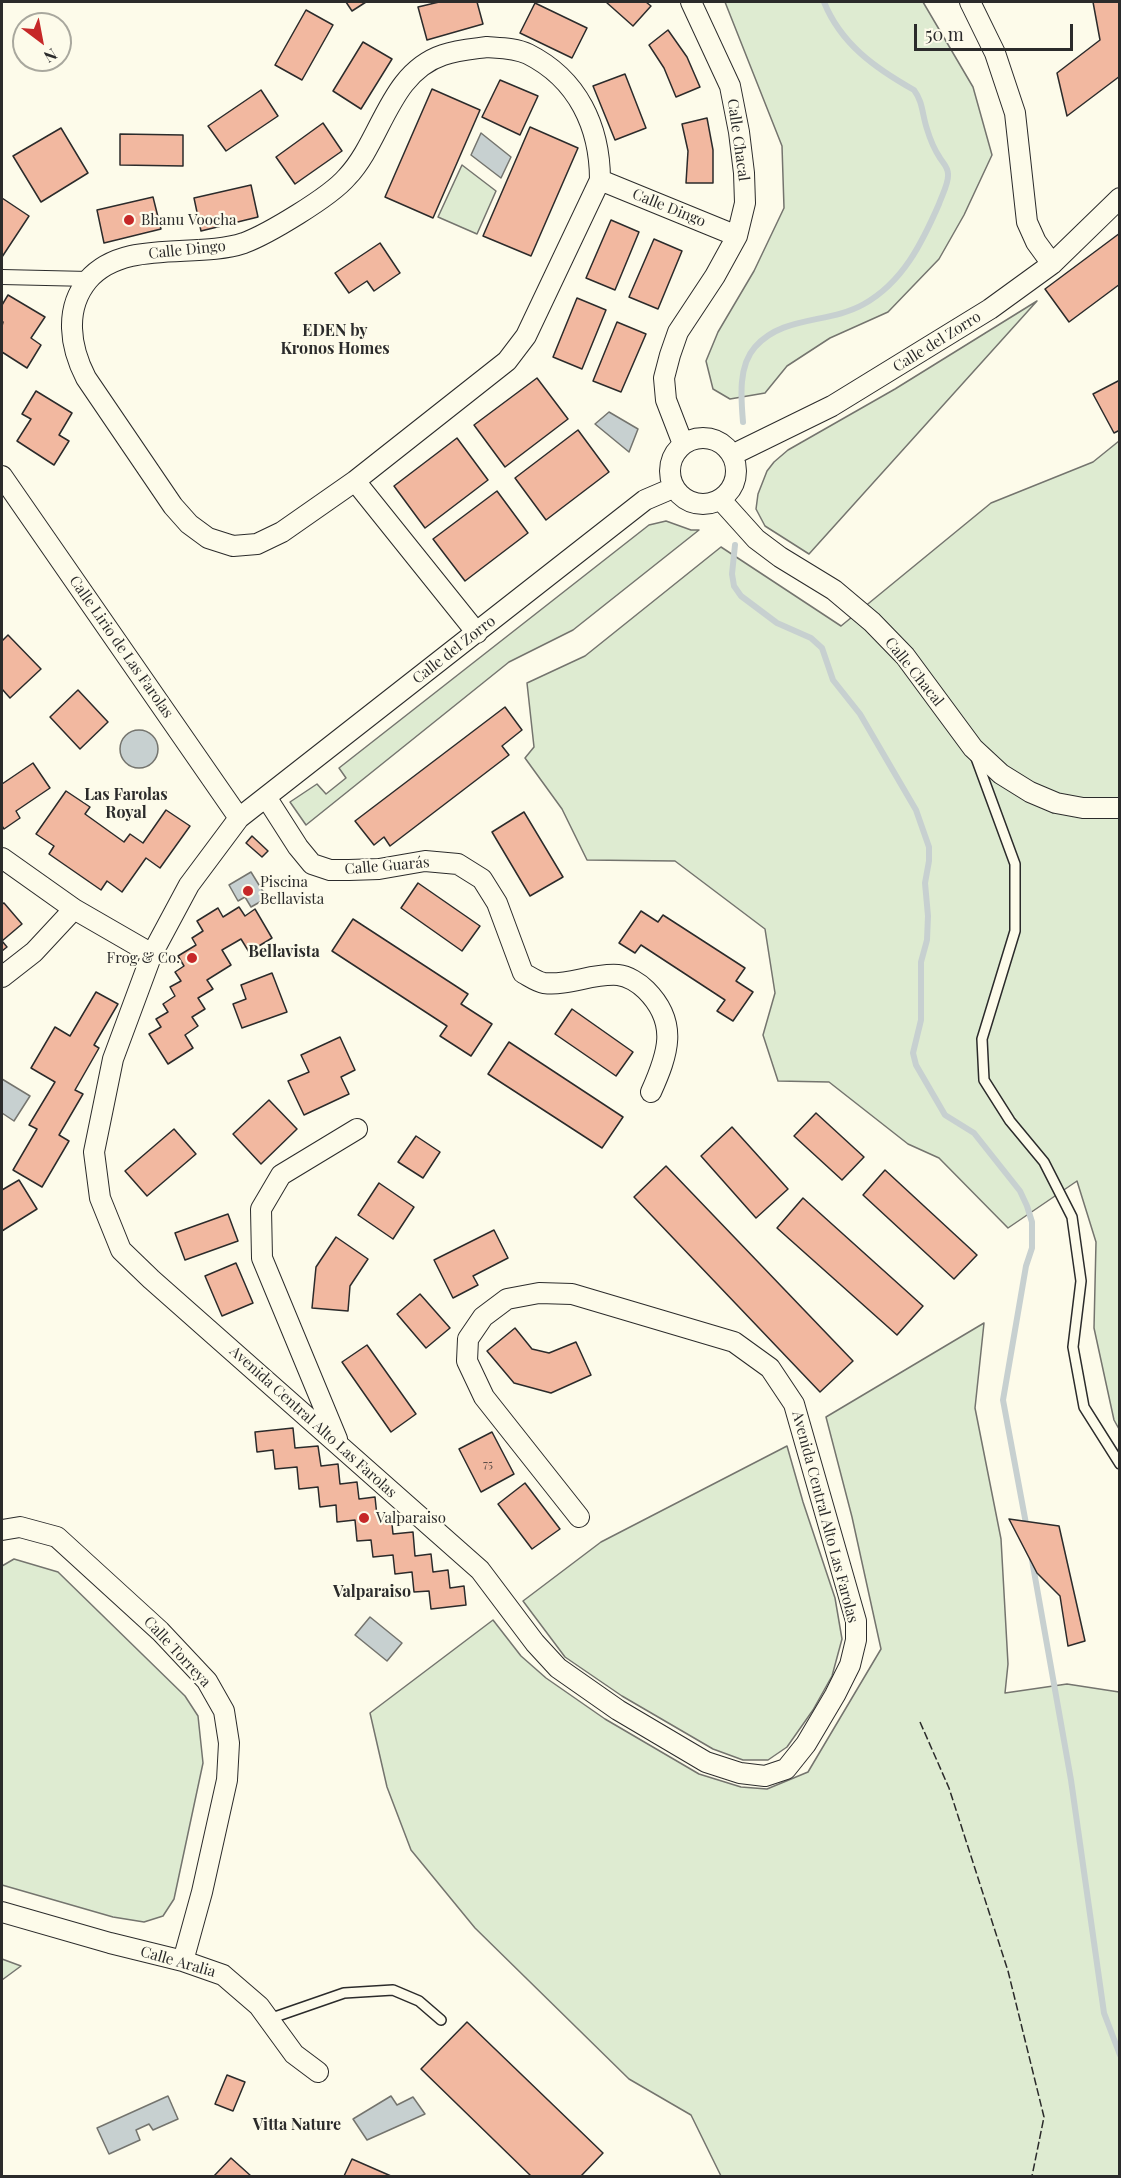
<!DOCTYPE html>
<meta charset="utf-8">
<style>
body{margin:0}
#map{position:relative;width:1121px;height:2178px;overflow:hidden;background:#fdfbea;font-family:"Playfair Display",serif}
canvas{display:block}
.frame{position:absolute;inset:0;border:3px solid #2b2b2b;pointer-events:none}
.north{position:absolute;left:12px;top:12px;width:60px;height:60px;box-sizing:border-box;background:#fdfbea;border:2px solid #a9a89e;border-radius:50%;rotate:148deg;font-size:16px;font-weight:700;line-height:24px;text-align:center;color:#2b2b2b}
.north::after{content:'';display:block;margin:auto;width:21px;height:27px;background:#c62828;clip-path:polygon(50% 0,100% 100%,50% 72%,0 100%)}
.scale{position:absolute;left:914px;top:24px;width:159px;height:27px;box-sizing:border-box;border:3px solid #2b2b2b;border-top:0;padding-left:8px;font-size:18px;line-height:21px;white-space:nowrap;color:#2b2b2b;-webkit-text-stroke:4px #fdfbea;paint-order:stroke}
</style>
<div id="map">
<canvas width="1121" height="2178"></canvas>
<div class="frame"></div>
<div class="north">N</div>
<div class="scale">50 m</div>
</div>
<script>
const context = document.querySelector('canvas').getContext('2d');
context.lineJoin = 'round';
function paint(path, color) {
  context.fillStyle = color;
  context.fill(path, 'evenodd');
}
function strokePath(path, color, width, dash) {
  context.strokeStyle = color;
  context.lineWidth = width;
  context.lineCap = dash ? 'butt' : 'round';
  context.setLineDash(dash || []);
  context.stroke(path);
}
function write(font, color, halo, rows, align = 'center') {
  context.font = font + ' "Playfair Display",serif';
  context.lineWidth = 4.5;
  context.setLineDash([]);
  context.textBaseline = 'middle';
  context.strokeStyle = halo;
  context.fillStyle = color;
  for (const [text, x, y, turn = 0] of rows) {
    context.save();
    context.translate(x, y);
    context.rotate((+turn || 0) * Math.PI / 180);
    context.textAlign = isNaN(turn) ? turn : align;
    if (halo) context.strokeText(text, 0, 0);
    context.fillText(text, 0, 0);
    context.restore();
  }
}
const green = new Path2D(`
 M725,2h198l50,85 19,68 -28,60 -25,44 -51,53 -58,26 -43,28 -22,27 -35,6 -17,-10 -7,-28 12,-29 36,-61 30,-63 -2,-62z
 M462,165l34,26 -19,43 -39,-17z
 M1037,301l-228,253 -44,-28 -9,-17 2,-15 9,-23 7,-9 14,-12 107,-61z
 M1119,441v988l-5,-9 -20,-92 2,-86 -19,-61 -69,47 -69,-70 -31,-14 -79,-62 -51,-1 -15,-46 12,-42 -10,-64 -90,-68 -88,-1 -25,-51 -37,-51 9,-11 -7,-64 58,-27 136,-109 120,79 150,-123 102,-41z
 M666,521l25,9h8l-126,100 -64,32 -203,163 -16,-23 27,-18 9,10 20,-16 -7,-10 310,-243z
 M984,1323l-9,85 26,131 7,125 -3,29 62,-9 52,8v484h-398l-30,-61 -62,-36 -154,-151 -64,-78 -24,-63 -17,-74 123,-93 28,36 25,22 59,41 94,55 42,13 26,2 41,-17 73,-123 -29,-132 -26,-100z
 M787,1446l16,56 32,96 7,41 -10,37 -19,34 -26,37 -19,13h-25l-30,-11 -91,-53 -57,-39 -42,-56 78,-59z
 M14,1559l44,13 127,124 13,20 5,47 -29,136 -11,17 -19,6 -31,-5 -111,-32v-319z
 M2,1959l19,7 -19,14z`);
const water = new Path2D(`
 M481,133l30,24 -10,21 -30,-23z
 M609,412l29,17 -9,23 -34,-28z
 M120 749a19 19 0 1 1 38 0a19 19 0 1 1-38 0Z
 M251,872l16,26 -16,9 -6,-10 -7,4 -9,-16z
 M2,1079l28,17 -16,25 -12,-8z
 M370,1617l32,26 -15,18 -32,-26z
 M168,2096l10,23 -25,11 -4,-6 -13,6 4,10 -31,14 -12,-26z
 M391,2096l6,9 16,-8 12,17 -58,26 -14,-21z`);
const stream = new Path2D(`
 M743,422c-2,-24 -5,-56 12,-75 28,-32 74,-23 109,-43 39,-22 58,-61 75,-100 3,-9 10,-21 9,-30 0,-7 -5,-11 -8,-16 -6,-9 -10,-19 -13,-29 -5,-15 -4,-27 -13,-39 -39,-22 -73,-46 -90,-88
 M735,545l-3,29 2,12 7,10 36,27 34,15 11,10 11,32 27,34 56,96 13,37v14l-4,22 3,33 -1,24 -6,22v58l-8,33 3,12 29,50 29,18 46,58 7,15 5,16v26l-6,18 -23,134 24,129
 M1032,1560l39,220 33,233 16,42`);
const building = new Path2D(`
 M346,2h20l-14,9z
 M439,2h38l6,22 -56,16 -9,-33z
 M606,2h40l5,4 -18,20z
 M1093,2h27v74l-53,40 -10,-43 43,-33z
 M535,3l52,25 -15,30 -52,-25z
 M306,10l27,15 -31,55 -27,-15z
 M668,30l19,27 13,30 -24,10 -12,-29 -15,-23z
 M363,42l29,17 -31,50 -28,-18z
 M625,74l21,54 -31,12 -22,-54z
 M500,80l38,16 -18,39 -38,-18z
 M432,89l48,21 -47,108 -48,-21z
 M261,90l17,26 -52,35 -18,-25z
 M707,118l6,32v33h-27l2,-32 -6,-27z
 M323,123l19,28 -47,33 -19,-27z
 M530,127l48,21 -47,108 -48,-20z
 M61,128l27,45 -47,29 -28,-46z
 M120,134l63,1v31l-63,-1z
 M251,185l7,32 -57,14 -7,-33z
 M153,197l8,32 -57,14 -7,-33z
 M2,198l27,18 -27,41z
 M611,220l28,12 -24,58 -29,-12z
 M1120,233v51l-51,38 -24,-33z
 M654,239l28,12 -24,58 -29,-12z
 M380,243l20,30 -26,18 -7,-10 -18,12 -14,-20z
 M8,295l37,22 -14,21 10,7 -14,23 -25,-16v-26l1,-4 -1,-1v-16z
 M577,298l29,12 -24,59 -29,-12z
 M617,322l29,12 -25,58 -28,-11z
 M537,378l31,41 -63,48 -31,-42z
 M1120,380v50l-6,3 -21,-39z
 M36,391l36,22 -13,22 10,6 -15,24 -37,-24 14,-22 -9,-5z
 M578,430l31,42 -63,48 -31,-42z
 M457,438l31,42 -63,48 -31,-42z
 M497,491l31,42 -63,48 -32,-42z
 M8,635l33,34 -31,29 -8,-9v-48z
 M78,690l30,32 -28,27 -30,-32z
 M505,707l17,23 -20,16 7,9 -119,91 -6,-9 -10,8 -19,-24z
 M33,763l17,25 -34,23 4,7 -16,11 -2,-3v-42z
 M66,791l24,16 -5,7 39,28 6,-8 13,9 23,-33 24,16 -30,42 -14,-10 -24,34 -15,-11 -6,9 -52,-36 5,-8 -18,-12z
 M524,812l39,65 -33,19 -38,-64z
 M252,836l16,15 -6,6 -16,-14z
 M418,883l62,43 -18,25 -61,-43z
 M4,903l18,21 -20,17 5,6 -5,4v-47z
 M239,907l6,9 10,-7 17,29 -23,14 -8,-13 -19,11 9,15 -24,15 6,9 -15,9 7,11 -13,8 6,9 -13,9 8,13 -25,16 -19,-30 12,-7 -5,-8 12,-7 -5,-8 12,-8 -5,-9 11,-6 -6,-9 9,-6 -6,-10 18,-11 -4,-7 11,-7 -6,-10 21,-13 5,9z
 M641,911l17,11 5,-7 82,53 -9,13 17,11 -20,29 -16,-10 8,-11 -84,-55 -6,8 -16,-10z
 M353,919l115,75 -7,10 31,20 -21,32 -31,-20 7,-10 -115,-75z
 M272,973l15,39 -45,16 -9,-24 13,-5 -5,-14z
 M96,992l22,12 -24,41 5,3 -24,42 8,4 -24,41 10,6 -27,46 -29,-17 24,-41 -8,-4 26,-43 -24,-14 24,-41 15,9z
 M572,1009l61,43 -17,24 -61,-42z
 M340,1037l15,33 -14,7 8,17 -45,21 -16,-34 21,-9 -8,-17z
 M509,1042l114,75 -21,31 -114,-74z
 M269,1100l28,29 -36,35 -28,-30z
 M816,1113l48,44 -22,23 -48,-44z
 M732,1127l56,62 -32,29 -55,-62z
 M174,1129l22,25 -49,42 -22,-25z
 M416,1136l24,16 -17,26 -25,-16z
 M666,1166l187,195 -33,31 -186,-195z
 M885,1170l92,85 -23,24 -91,-84z
 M19,1180l18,29 -35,22v-41z
 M379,1183l35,24 -21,32 -35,-24z
 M803,1198l120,108 -26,29 -120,-107z
 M228,1214l10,27 -53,19 -10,-27z
 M494,1230l14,28 -35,18 5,9 -25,13 -19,-38z
 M336,1237l32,22 -18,27 -2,25 -36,-3 4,-41z
 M236,1263l17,40 -31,13 -17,-40z
 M420,1294l30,34 -24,20 -29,-34z
 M515,1328l17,21 17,4 27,-11 15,33 -40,18 -37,-10 -27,-32z
 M367,1345l49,69 -25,18 -49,-70z
 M293,1428l2,20 23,-2 3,20 17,-2 2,20 17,-2 2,17 16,-2 2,19 14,-2 2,20 20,-2 2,24 16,-2 2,18 15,-2 2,18 14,-2 2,19 -35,4 -2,-18 -15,1 -2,-20 -17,2 -2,-19 -20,2 -2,-17 -14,1 -2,-21 -18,2 -1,-17 -16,2 -2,-20 -19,2 -2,-22 -22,2 -2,-19 -16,2 -2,-20z
 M492,1432l22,42 -33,18 -22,-43z
 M525,1483l35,46 -28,20 -34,-45z
 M1009,1519l50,7 26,115 -17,5 -8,-50 -23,-23z
 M467,2022l136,131 -22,23h-50l-110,-107z
 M227,2075l18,7 -12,29 -18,-7z
 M231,2158l20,18h-37z
 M352,2159l39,17h-47z`);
const service = new Path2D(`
 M976,758l39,106v67l-33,108 2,41 26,41 34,41 28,55 9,64 -8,66 11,60 36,57
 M269,2019l75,-26 49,-3 26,11 22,19`);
const pedestrian = new Path2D(`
 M2,277l87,2`);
const minor = new Path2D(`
 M970,2l25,51 20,60 12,109 9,20 16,22
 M487,47c14,1 29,1 41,7 50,25 72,73 72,126l-74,156 -19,25 -152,120 -73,51 -25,12 -24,2 -25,-8 -19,-14 -16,-18 -87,-128c-16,-31 -22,-69 2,-98 36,-42 109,-21 156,-37 24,-9 86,-46 103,-66 35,-37 42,-104 96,-122 14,-5 29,-6 44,-8z
 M600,180l137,56
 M670 471a33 33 0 1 1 66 0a33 33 0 1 1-66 0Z
 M683,444l-17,-44 -2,-22 6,-23 8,-23 37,-56 22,-40 8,-33 -1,-30 -5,-41 -9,-46 -39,-84
 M732,455l100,-49 158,-97 62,-45 68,-66
 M2,476l237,342
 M355,481l122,152
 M720,499l36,40 24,18 54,33 38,32 33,34 68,92 28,26 29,18 26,11 27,5h37
 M266,797l32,50 14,17 18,6h19l30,-1 46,-8 33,3 24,15 15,24 26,70c6,3 14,9 21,10 25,3 48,-10 74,-8 10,1 21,8 28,15 33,33 22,64 5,102
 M2,858l72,51 78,45
 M2,977l32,-25 40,-43
 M337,1439l-75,-181 -1,-49 20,-34 76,-46
 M579,1517l-95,-120 -17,-36 1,-22 15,-22 24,-18 32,-6 33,1 162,48 36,26 24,36 62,217v19l-6,25 -15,30 -29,49 -20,25 -21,7 -25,-3 -34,-11 -88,-52 -60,-42 -23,-25 -55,-73 -329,-291 -30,-29 -21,-52 -6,-46 19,-93 39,-105 37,-69 50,-67 406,-318 28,-12
 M2,1530l18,-3 37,10 103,94 47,50 17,30 5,32 -2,37 -25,112 -19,69
 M2,1912l108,31 73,18 40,14 36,31 35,48 24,18`);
const fence = new Path2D(`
 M920,1722l29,66 59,183 36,146 -12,59`);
const markers = [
 [129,220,6,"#c62828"],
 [248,891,6,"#c62828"],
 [192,958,6,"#c62828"],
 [364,1518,6,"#c62828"]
];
const numberNames = [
 ["75",488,1464]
];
const streetNames = [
 ["Calle Chacal",738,140,82],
 ["Calle Dingo",669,208,22],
 ["Calle Dingo",187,250,-6],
 ["Calle del Zorro",937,342,-32],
 ["Calle Lirio de Las Farolas",121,647,55],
 ["Calle del Zorro",454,650,-38],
 ["Calle Chacal",914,672,51],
 ["Calle Guarás",387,866,-5],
 ["Avenida Central Alto Las Farolas",313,1422,42],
 ["Avenida Central Alto Las Farolas",825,1517,75],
 ["Calle Torreya",177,1652,47],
 ["Calle Aralia",178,1962,16]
];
const poiNames = [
 ["Bhanu Voocha",141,220],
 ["Piscina",260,882],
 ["Bellavista",260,899],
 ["Frog & Co.",180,958,"right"],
 ["Valparaiso",376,1518]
];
const neighbourhoodNames = [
 ["EDEN by",335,331],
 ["Kronos Homes",335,349],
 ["Las Farolas",126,795],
 ["Royal",126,813],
 ["Bellavista",284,952],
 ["Valparaiso",372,1592],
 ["Vitta Nature",297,2125]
];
paint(green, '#deebd1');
strokePath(green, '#74746e', 1.5);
paint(water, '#c7d0d0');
strokePath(water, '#74746e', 1.5);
strokePath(stream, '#c7d0d0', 6);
paint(building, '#f2b8a0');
strokePath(building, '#2b2b2b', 1.5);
strokePath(service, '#2b2b2b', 12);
strokePath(pedestrian, '#2b2b2b', 16);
strokePath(minor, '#2b2b2b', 22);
strokePath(service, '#fdfbea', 9);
strokePath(pedestrian, '#fdfbea', 14);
strokePath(minor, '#fdfbea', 20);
strokePath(fence, '#2b2b2b', 1.5, [8, 3]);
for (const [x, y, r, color] of markers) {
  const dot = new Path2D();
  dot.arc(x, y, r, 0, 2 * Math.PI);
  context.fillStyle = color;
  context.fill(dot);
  strokePath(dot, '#fdfbea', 2);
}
write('12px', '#5d4e48', null, numberNames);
write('15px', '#2b2b2b', '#fdfbea', streetNames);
write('15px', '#2b2b2b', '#fdfbea', poiNames, 'left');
write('bold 16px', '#2b2b2b', '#fdfbea', neighbourhoodNames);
</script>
